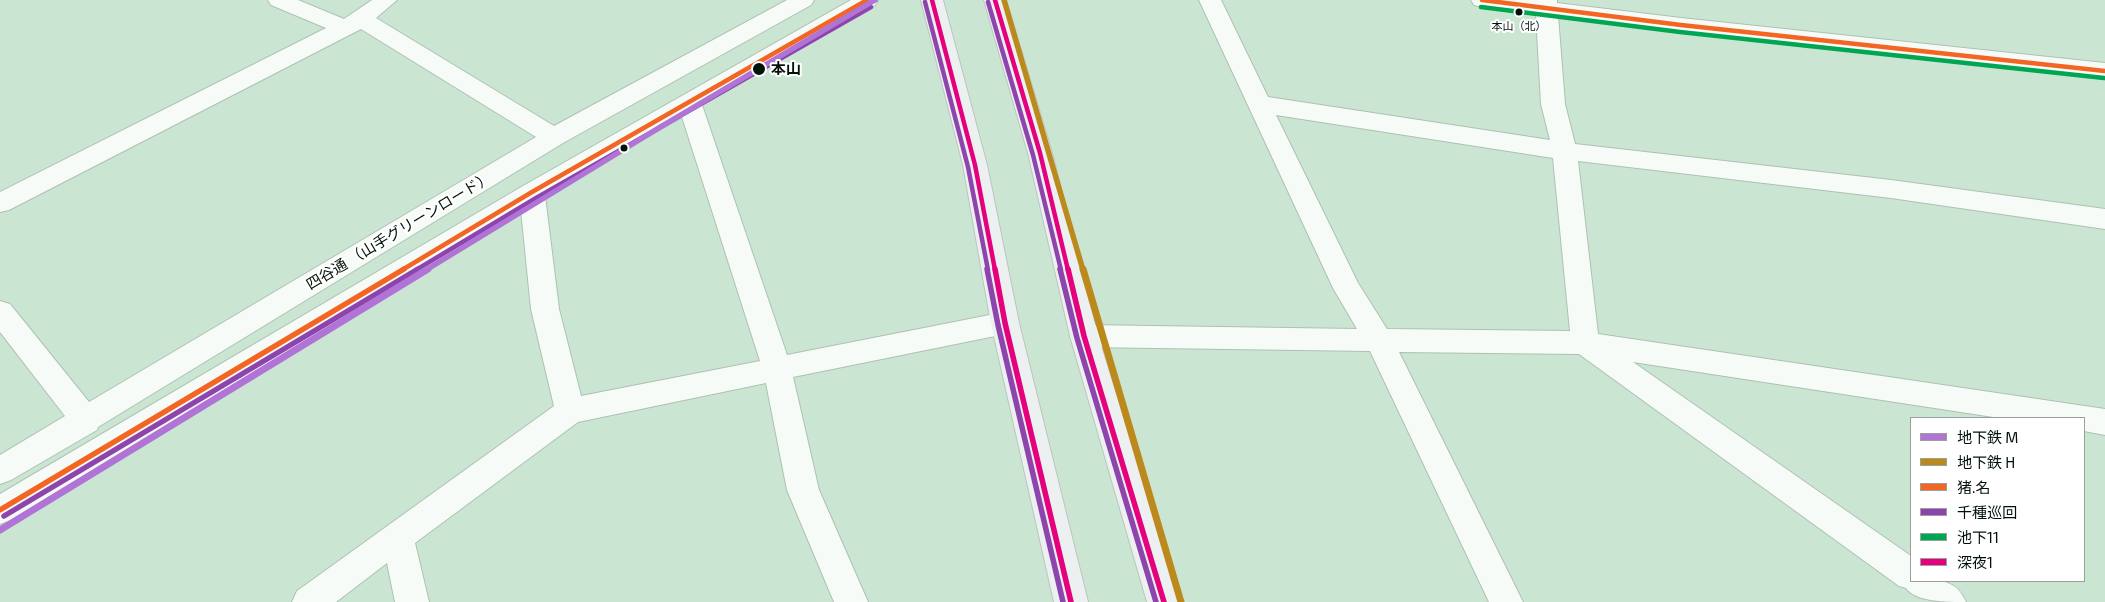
<!DOCTYPE html>
<meta charset="utf-8">
<style>
body{margin:0}
#map{position:relative;width:2105px;height:602px;overflow:hidden;background:#cbe5d3;font-family:"Exo 2","Noto Sans JP",sans-serif}
canvas{display:block}
.legend{position:absolute;left:1910px;top:417px;width:175px;height:165px;box-sizing:border-box;background:#fff;border:1px solid #9aa09c;margin:0;padding:6px 9px;list-style:none;font-size:15px;color:#021208}
.legend li{display:flex;align-items:center;gap:10px;height:25px}
.legend b{width:25px;border:1px solid #9aa09c}
</style>
<div id="map">
<canvas width="2105" height="602"></canvas>
<ul class="legend">
<li><b style="height:6px;background:#b074d6"></b>地下鉄 M</li>
<li><b style="height:6px;background:#bc891c"></b>地下鉄 H</li>
<li><b style="height:6px;background:#f26522"></b>猪.名</li>
<li><b style="height:6px;background:#8e44ad"></b>千種巡回</li>
<li><b style="height:6px;background:#00a651"></b>池下11</li>
<li><b style="height:6px;background:#e5007d"></b>深夜1</li>
</ul>
</div>
<script>
const context = document.querySelector('canvas').getContext('2d');
context.lineJoin = 'round';
function strokePath(path, color, width, dash) {
  context.strokeStyle = color;
  context.lineWidth = width;
  context.lineCap = dash ? 'butt' : 'round';
  context.setLineDash(dash || []);
  context.stroke(path);
}
function paint(path, color) {
  context.fillStyle = color;
  context.fill(path, 'evenodd');
}
function write(font, color, halo, rows, align = 'center') {
  context.font = font + ' "Exo 2","Noto Sans JP",sans-serif';
  context.lineWidth = 4;
  context.setLineDash([]);
  context.textBaseline = 'middle';
  context.strokeStyle = halo;
  context.fillStyle = color;
  for (const [text, x, y, turn = 0] of rows) {
    context.save();
    context.translate(x, y);
    context.rotate((+turn || 0) * Math.PI / 180);
    context.textAlign = isNaN(turn) ? turn : align;
    if (halo) context.strokeText(text, 0, 0);
    context.fillText(text, 0, 0);
    context.restore();
  }
}
const minor = new Path2D(`
 M268,0h30l46,19 28,-19h25l-21,18 178,108 233,-126h27l-3,5 -248,138 -465,284 -1,3 -86,50 -11,4v-29l65,-39 -65,-84v-31l10,3 79,98 447,-265 -175,-108 -352,181 -9,2v-20l326,-164 -55,-23z
 M851,0h27l-3,5 -173,100 85,250 218,-43 10,3 4,8 -4,8 -10,3 -212,43 26,113 49,112h-34l-47,-112 -21,-107 -188,39 -163,121 14,59h-34l-8,-39 -51,39h-44l5,-11 257,-185 -23,-97 -10,-99 -510,310 -11,4v-30l523,-308zM682,117l78,244 -179,35 -22,-87 -14,-113z
 M1199,0h22l47,97 282,43 -9,-36 -5,-90 -54,-7 -8,-2 -3,-5h86v3l124,15 424,45v16l-424,-47 -123,-16 7,88 10,40 316,36 214,29v20l-214,-31 -313,-37 20,173 507,75v26l-21,-4v-13h-84l-367,-56 278,194v25c25,0 43,-5 55,21 -19,0 -51,0 -60,-14l-7,-2 -320,-232 -180,-2 124,250h-34l-119,-251 -286,-4 -10,-3 -4,-8 4,-8 10,-3 273,4 -24,-41zM1276,115l277,43 17,173 -183,-2 -29,-46z`);
const major = new Path2D(`
 M921,0h22l44,165 32,158 69,279h-34l-63,-279 -28,-158z
 M984,0h22l46,153 46,183 83,266h-34l-77,-266 -42,-183z`);
const bus1Far1 = new Path2D(`
 M1482,0l199,25 424,46
 M402,270l130,-78 335,-192`);
const bus1 = new Path2D(`
 M0,510l404,-241`);
const bus2Far1 = new Path2D(`
 M925,2l43,165 20,103
 M988,2l45,153 28,115
 M416,270l120,-72 335,-191`);
const bus2 = new Path2D(`
 M987,269l11,56 65,277
 M1060,269l17,69 79,264
 M4,516l414,-247`);
const bus3 = new Path2D(`
 M1481,7l199,25 424,46`);
const bus4Far1 = new Path2D(`
 M932,0l43,165 20,105
 M995,0l45,153 28,117`);
const bus4 = new Path2D(`
 M995,269l10,54 66,279
 M1068,269l16,67 80,266`);
const metro1Far1 = new Path2D(`
 M426,270l236,-144 213,-126`);
const metro1 = new Path2D(`
 M0,530l428,-261`);
const metro2Far1 = new Path2D(`
 M1004,0l79,270`);
const metro2 = new Path2D(`
 M1083,269l98,333`);
const markers = [
 [1519,12,4.5,"#021208"],
 [759,69,7,"#021208"],
 [624,148,4.5,"#021208"]
];
const farBusnames = [
 ["本山（北）",1519,26]
];
const stopNames = [
 ["本山",771,69]
];
const streetNames = [
 ["四谷通 （山手グリーンロード）",399,231,-31]
];
strokePath(minor, '#adc1b3', 2);
strokePath(major, '#bac6be', 2);
paint(minor, '#f7fbf8');
paint(major, '#ecf0f1');
strokePath(bus1Far1, '#f26522', 4.5);
strokePath(bus1, '#f26522', 5.5);
strokePath(bus2Far1, '#8e44ad', 4.5);
strokePath(bus2, '#8e44ad', 5.5);
strokePath(bus3, '#00a651', 4.5);
strokePath(bus4Far1, '#e5007d', 4.5);
strokePath(bus4, '#e5007d', 5.5);
strokePath(metro1Far1, '#b074d6', 5.5);
strokePath(metro1, '#b074d6', 7);
strokePath(metro2Far1, '#bc891c', 5.5);
strokePath(metro2, '#bc891c', 7);
for (const [x, y, r, color] of markers) {
  const dot = new Path2D();
  dot.arc(x, y, r, 0, 2 * Math.PI);
  context.fillStyle = color;
  context.fill(dot);
  strokePath(dot, '#fff', 2);
}
write('11px', '#021208', '#fff', farBusnames);
write('bold 15px', '#021208', '#fff', stopNames, 'left');
write('15px', '#021208', '#fff', streetNames);
</script>
